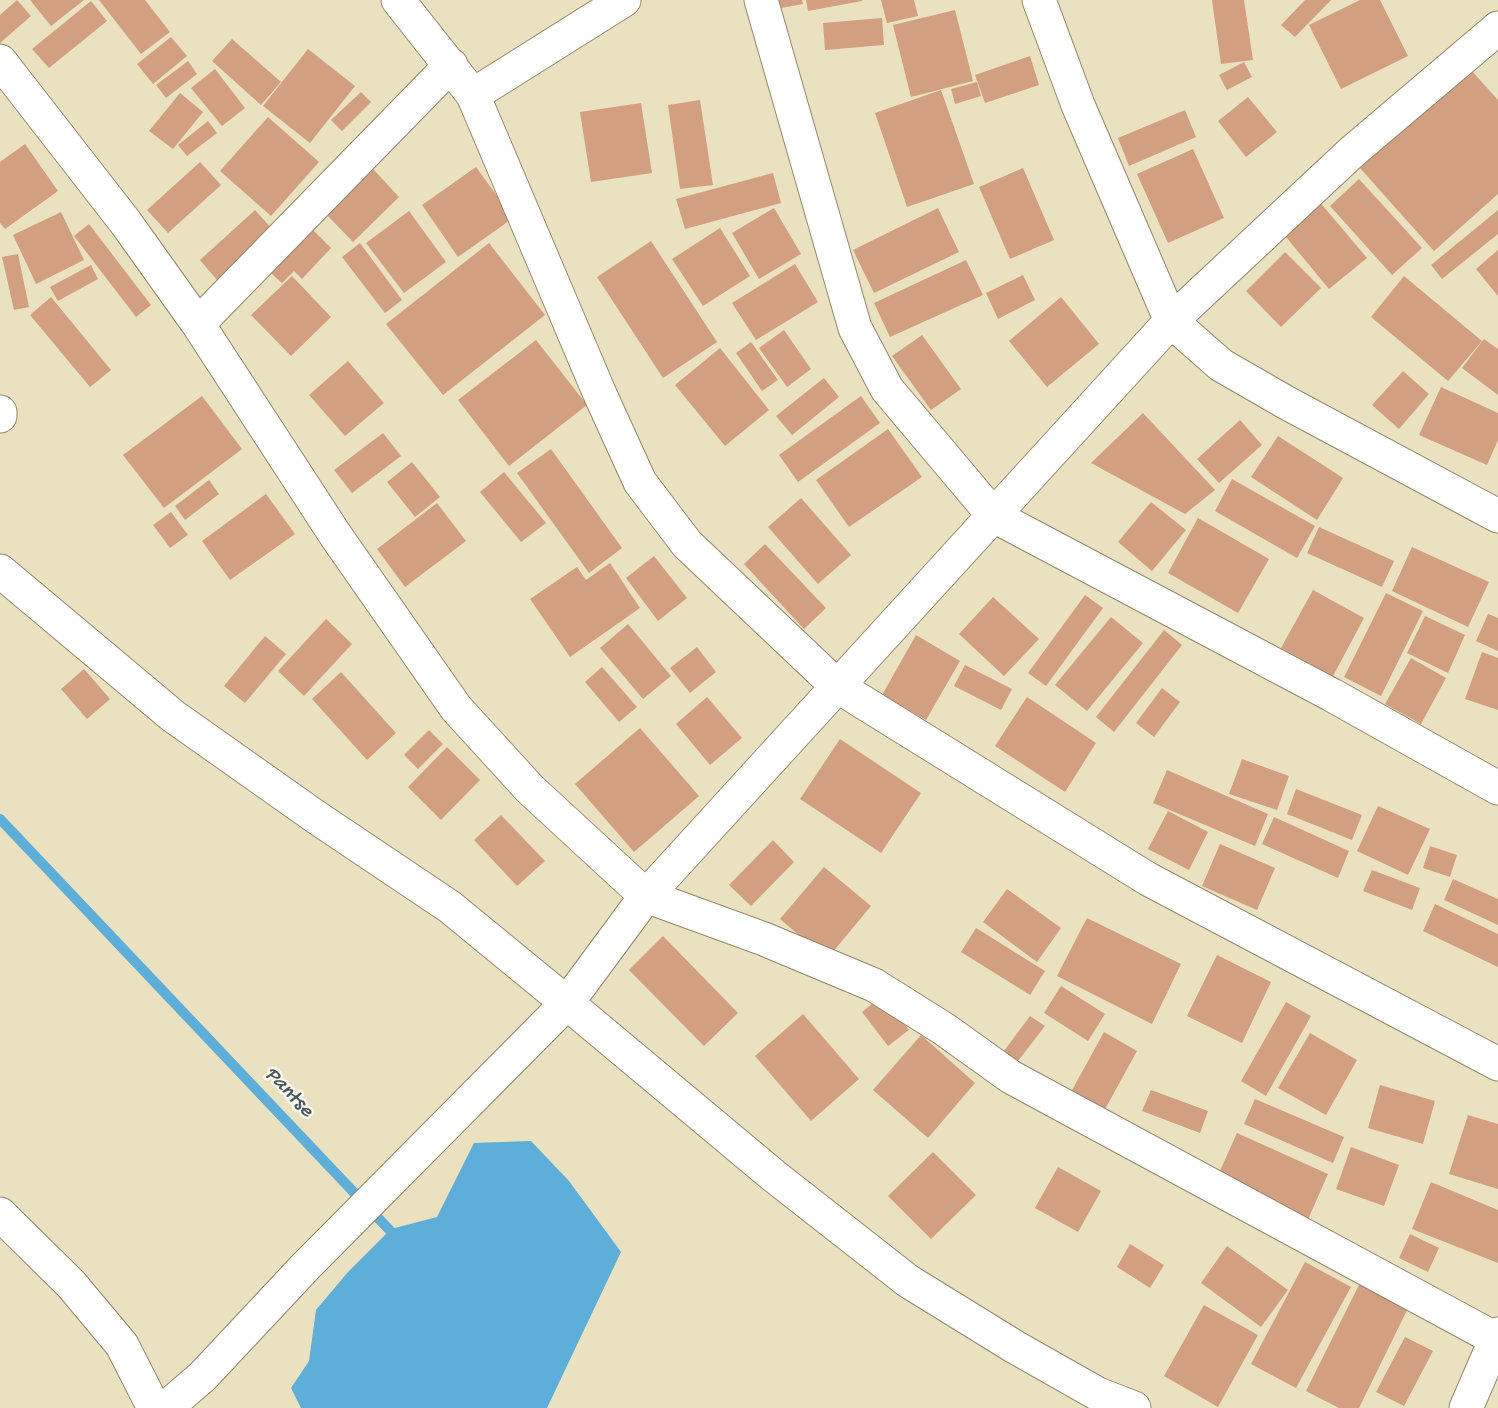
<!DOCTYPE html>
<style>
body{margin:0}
canvas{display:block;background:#e9e1bf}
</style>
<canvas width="1498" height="1408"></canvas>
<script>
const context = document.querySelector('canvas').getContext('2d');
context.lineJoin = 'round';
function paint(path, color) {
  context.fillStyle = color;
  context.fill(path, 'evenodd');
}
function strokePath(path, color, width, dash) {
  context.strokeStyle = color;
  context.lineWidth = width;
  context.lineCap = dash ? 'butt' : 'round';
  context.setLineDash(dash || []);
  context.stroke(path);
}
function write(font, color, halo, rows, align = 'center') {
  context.font = font + ' "Gochi Hand",sans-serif';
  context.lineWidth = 5;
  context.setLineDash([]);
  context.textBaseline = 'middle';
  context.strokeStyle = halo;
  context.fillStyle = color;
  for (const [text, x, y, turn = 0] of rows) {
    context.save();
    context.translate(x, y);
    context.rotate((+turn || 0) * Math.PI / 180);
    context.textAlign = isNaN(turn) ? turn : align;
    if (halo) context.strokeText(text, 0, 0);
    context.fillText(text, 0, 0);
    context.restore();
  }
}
const water = new Path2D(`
 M531,1141l38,40 52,71 -74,156h-246l-10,-20 18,-27 7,-51 32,-38 43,-43 46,-12 37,-74z`);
const stream = new Path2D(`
 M0,819l399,421`);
const building = new Path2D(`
 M17,0l14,16 -31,27v-28z
 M30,0h54l-33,26z
 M99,0h46l25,32 -29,22z
 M779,0h23l1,4 -22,4z
 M806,0h56v1l-54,10z
 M881,0h33l4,16 -31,7z
 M1212,0h32l9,60 -32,4z
 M1305,0h26l-36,37 -14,-12z
 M1360,0h20l28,56 -67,33 -32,-64z
 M91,1l16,20 -58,47 -17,-19z
 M955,10l18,71 -62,16 -18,-72z
 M882,18l2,27 -59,5 -2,-27z
 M171,37l16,19 -34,28 -16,-20z
 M232,39l49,43 -20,23 -49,-44z
 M308,49l47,37 -45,57 -47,-37z
 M1030,56l9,29 -54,18 -10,-28z
 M188,61l9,13 -31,24 -10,-13z
 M1244,62l8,15 -25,13 -8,-15z
 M215,69l30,39 -23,18 -31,-38z
 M1471,70l27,30v94l-64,57 -74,-83z
 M977,82l4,14 -26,8 -4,-15z
 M941,90l33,94 -67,23 -32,-94z
 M361,92l10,10 -29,29 -11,-11z
 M180,93l23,19 -30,37 -24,-18z
 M1248,97l29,35 -31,25 -28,-36z
 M700,100l13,85 -33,4 -12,-84z
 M641,103l11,70 -61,9 -11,-70z
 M1185,110l11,27 -67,29 -11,-28z
 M268,117l51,45 -48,54 -51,-45z
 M208,121l9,12 -30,23 -9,-11z
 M25,144l33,47 -53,38 -5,-6v-61z
 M1193,149l31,69 -56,25 -31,-69z
 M200,162l21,23 -53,48 -21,-23z
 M476,167l37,51 -55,39 -36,-52z
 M1023,168l31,72 -44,19 -31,-72z
 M373,169l26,28 -46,45 -27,-28z
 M773,173l8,30 -96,26 -9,-30z
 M1359,179l63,69 -30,27 -62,-69z
 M1318,200l49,58 -38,31 -48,-58z
 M774,208l27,46 -42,25 -27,-46z
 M938,208l21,44 -85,41 -21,-43z
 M255,210l18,20 -56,50 -17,-20z
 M1498,210v24l-56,45 -11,-14z
 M409,211l37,51 -42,31 -38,-50z
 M61,212l23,48 -48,24 -23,-49z
 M89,224l62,81 -15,12 -62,-81z
 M720,228l30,48 -47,30 -31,-47z
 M312,229l19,19 -29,31 -8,-8 -12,12 -11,-10z
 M651,241l66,101 -54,36 -66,-101z
 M360,243l42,57 -17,13 -43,-56z
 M489,243l56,72 -102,80 -57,-71z
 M1498,250v46l-22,-27z
 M1285,252l36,36 -40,39 -35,-36z
 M18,254l11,53 -15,3 -12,-53z
 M966,260l17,35 -93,42 -16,-34z
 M795,264l23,38 -62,38 -24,-37z
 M91,265l7,14 -40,22 -8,-14z
 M1023,275l12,25 -37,19 -12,-26z
 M292,276l39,41 -40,39 -40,-41z
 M1404,276l78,65 -34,40 -77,-64z
 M51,297l60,73 -21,17 -60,-72z
 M1061,297l38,47 -52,43 -38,-46z
 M784,330l27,39 -24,18 -28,-39z
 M922,335l39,54 -30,21 -39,-54z
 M1484,339l14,10v46l-36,-27z
 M536,340l51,65 -78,61 -51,-66z
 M751,342l27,38 -16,11 -26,-38z
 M720,348l49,62 -44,36 -50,-61z
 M348,361l36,42 -39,33 -36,-41z
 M1403,371l26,23 -30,35 -27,-24z
 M824,378l15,19 -47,38 -16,-19z
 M1441,387l57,26v27l-11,25 -68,-30z
 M202,396l40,53 -78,59 -41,-53z
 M861,396l19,27 -82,59 -19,-27z
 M1143,413l72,77 -30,24 -94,-51z
 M1240,420l22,25 -43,38 -22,-24z
 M888,429l34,48 -73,50 -33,-47z
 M383,433l18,23 -49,37 -18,-23z
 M1278,436l65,42 -26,42 -66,-43z
 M551,449l71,99 -33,25 -72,-100z
 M412,462l28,35 -25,20 -28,-35z
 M504,472l42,51 -25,19 -41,-50z
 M1232,479l83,47 -18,32 -82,-47z
 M209,480l10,14 -34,26 -10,-14z
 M266,494l29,40 -65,46 -28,-39z
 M801,498l50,57 -33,29 -50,-57z
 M1151,502l35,28 -34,41 -34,-29z
 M437,503l29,38 -61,46 -28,-38z
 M171,512l17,23 -18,13 -17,-23z
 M1198,518l71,41 -31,54 -70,-40z
 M1319,527l75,34 -12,26 -75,-34z
 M765,544l61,64 -22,21 -60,-65z
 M1412,547l77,35 -21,45 -76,-36z
 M654,556l33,42 -29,23 -32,-43z
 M610,563l30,45 -70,49 -40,-58 47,-32 9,13z
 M1313,590l51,28 -31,58 -52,-28z
 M1386,593l37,18 -42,85 -37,-19z
 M1085,595l18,13 -57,78 -18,-13z
 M993,597l46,42 -35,37 -45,-42z
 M1488,614l10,4v33l-22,-10z
 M1425,616l40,19 -17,38 -41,-20z
 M1111,617l32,26 -56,68 -32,-26z
 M326,619l26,25 -48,52 -26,-25z
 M628,624l43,52 -28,23 -43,-51z
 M1164,630l18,15 -68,87 -18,-15z
 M916,635l44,26 -34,59 -44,-25z
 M265,636l21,18 -41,49 -21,-17z
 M697,647l19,25 -26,21 -20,-25z
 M1482,652l16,6v52l-33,-11z
 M1411,658l35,20 -25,46 -36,-20z
 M965,665l47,24 -11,21 -47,-24z
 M602,667l35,40 -18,15 -34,-40z
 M84,669l26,30 -23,20 -26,-30z
 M341,672l55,61 -29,27 -55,-61z
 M1162,688l18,14 -26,35 -18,-14z
 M707,697l35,41 -32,27 -34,-41z
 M1027,697l69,46 -31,49 -70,-46z
 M640,728l59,68 -65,56 -59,-68z
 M429,730l14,14 -25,25 -14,-14z
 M840,739l81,54 -40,60 -81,-54z
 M447,747l33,33 -39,40 -33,-33z
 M1242,759l47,17 -12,34 -48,-16z
 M1167,770l101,44 -13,32 -102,-43z
 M1296,789l66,26 -10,25 -65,-26z
 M1378,806l52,23 -22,46 -51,-24z
 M1168,811l40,21 -19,38 -41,-21z
 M501,815l44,46 -28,25 -43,-46z
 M1274,817l75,34 -11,27 -76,-34z
 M773,840l21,22 -43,44 -22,-21z
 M1220,844l55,24 -18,42 -55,-24z
 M1430,846l27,9 -7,22 -27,-9z
 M824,867l47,39 -44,53 -47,-40z
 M1372,870l48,18 -8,22 -49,-19z
 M1453,879l45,20v26l-54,-25z
 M1007,889l54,39 -24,34 -54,-40z
 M1435,904l63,30v33l-75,-36z
 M1087,918l94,46 -29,60 -95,-48z
 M976,928l69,43 -15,24 -69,-43z
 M663,936l75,77 -34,33 -75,-76z
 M1217,955l54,27 -29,61 -55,-27z
 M1061,986l44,28 -17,27 -44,-28z
 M883,995l26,35 -21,16 -26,-34z
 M1286,1002l25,14 -45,80 -25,-15z
 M803,1014l56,65 -48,42 -56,-65z
 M1030,1016l15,10 -27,35 -14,-10z
 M1104,1032l33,19 -33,60 -33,-19z
 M1310,1033l47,27 -31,55 -48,-27z
 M921,1035l54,48 -47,55 -55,-48z
 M1380,1085l55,16 -12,43 -55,-16z
 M1151,1090l57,21 -8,22 -58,-22z
 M1255,1099l89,38 -11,26 -89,-39z
 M1468,1115l30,9v65l-49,-15z
 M1237,1133l91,41 -22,50 -91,-42z
 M1351,1147l48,18 -15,41 -48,-17z
 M933,1152l43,43 -45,44 -43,-43z
 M1058,1167l43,24 -23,41 -43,-24z
 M1431,1182l67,28v53l-86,-34z
 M1410,1234l29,14 -11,24 -29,-14z
 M1130,1244l34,21 -14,23 -33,-21z
 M1227,1246l61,44 -27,37 -60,-44z
 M1305,1262l46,25 -55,101 -45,-24z
 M1364,1275l48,25 -53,108h-20l-33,-17z
 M1204,1305l54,30 -40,72 -54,-31z
 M1405,1337l28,14 -29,55 -28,-14z`);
const minor = new Path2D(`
 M398,0l75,95 151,-95
 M761,0l94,328 32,61 107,127 338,179 166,93
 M1039,0l39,105 93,216 50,44 66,38 211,113
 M0,61l126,162 72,101 138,212 120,172 74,81 116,107 -79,107 207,173 134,105 107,66 83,47 36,14
 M473,95l126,297 41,90 47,62 150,142 311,193 350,185
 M198,324l253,-259
 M0,412v4
 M0,571l173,145 143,101 134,90 117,96 -261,263 -103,110 -37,32
 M0,1214l71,70 51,61 32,63
 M1496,1339l-485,-262 -67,-48 -70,-44 -110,-46 -118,-43 525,-575 182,-170 145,-123
 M1466,1408l32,-74`);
const waterNames = [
 ["Pantse",288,1093,46]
];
paint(water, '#5daed8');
strokePath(stream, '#5daed8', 10);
paint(building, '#d29f80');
strokePath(minor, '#92866e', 35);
strokePath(minor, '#fff', 33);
write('italic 21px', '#47585f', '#fbf7ec', waterNames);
</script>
